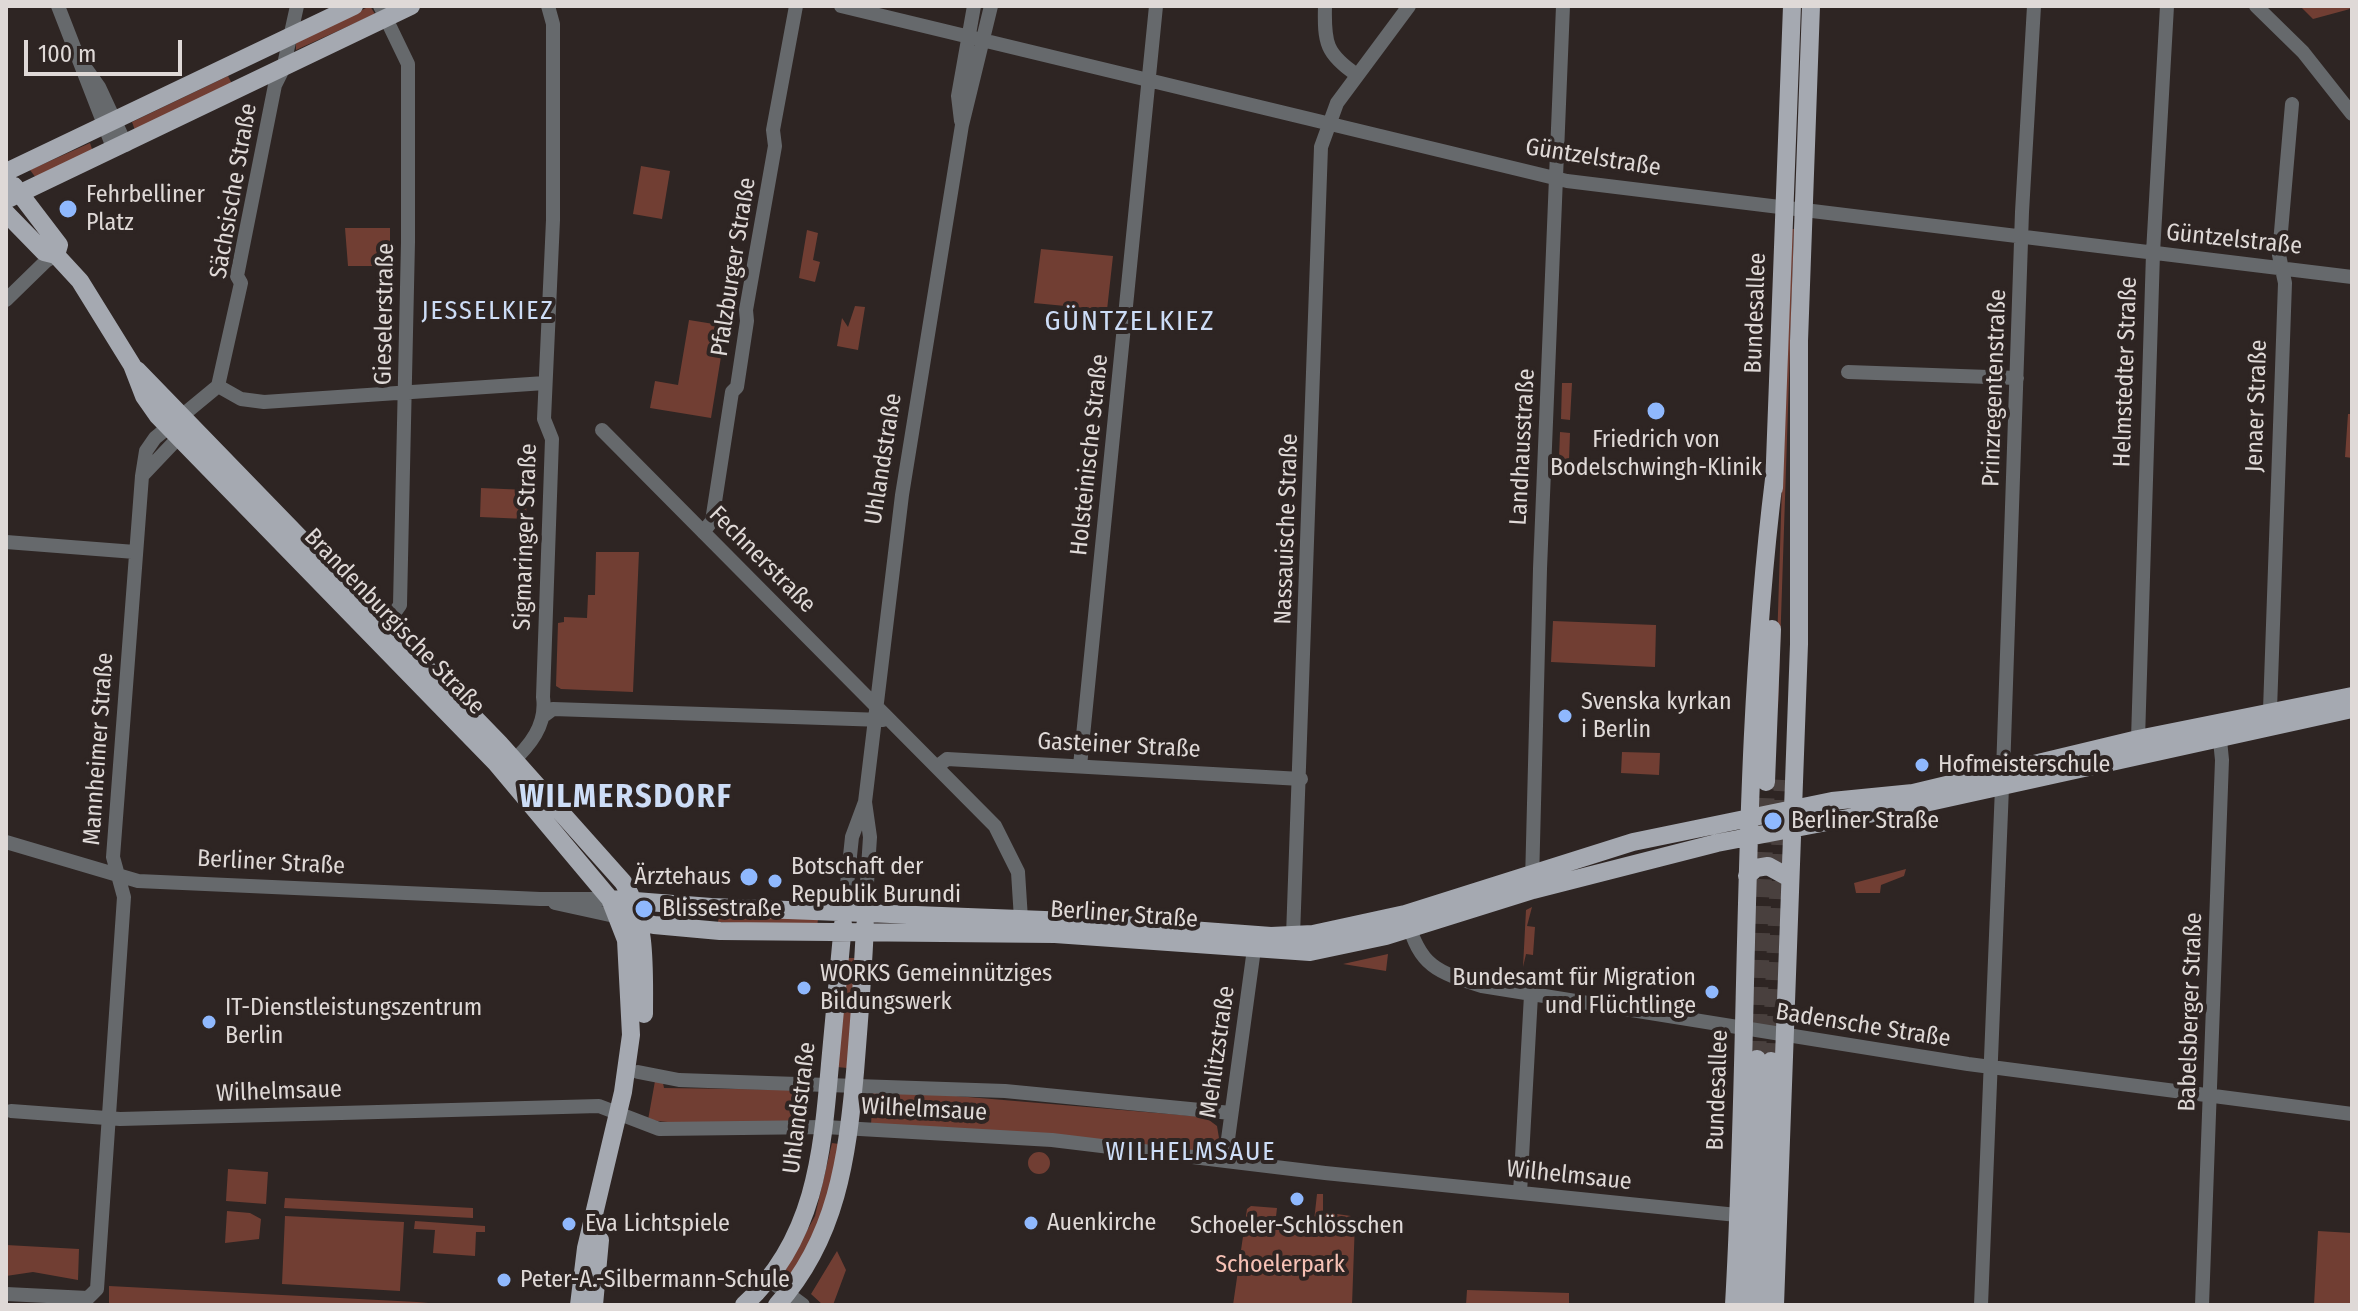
<!DOCTYPE html>
<meta charset="utf-8">
<style>
body{margin:0}
#map{position:relative;width:2358px;height:1311px;overflow:hidden;background:#2e2523;font-family:"Fira Sans Condensed",sans-serif}
canvas{display:block}
.frame{position:absolute;inset:0;border:8px solid #dfd9d7;pointer-events:none}
.scale{position:absolute;left:24px;top:40px;width:158px;height:36px;box-sizing:border-box;border:4px solid #dfd9d7;border-top:0;padding-left:10px;font-size:24px;line-height:28px;white-space:nowrap;color:#dfd9d7;-webkit-text-stroke:6px #2e2523;paint-order:stroke}
</style>
<div id="map">
<canvas width="2358" height="1311"></canvas>
<div class="frame"></div>
<div class="scale">100 m</div>
</div>
<script>
const context = document.querySelector('canvas').getContext('2d');
context.lineJoin = 'round';
function paint(path, color) {
  context.fillStyle = color;
  context.fill(path, 'evenodd');
}
function strokePath(path, color, width, dash) {
  context.strokeStyle = color;
  context.lineWidth = width;
  context.lineCap = dash ? 'butt' : 'round';
  context.setLineDash(dash || []);
  context.stroke(path);
}
function write(font, color, halo, rows, align = 'center') {
  context.font = font + ' "Fira Sans Condensed",sans-serif';
  context.lineWidth = 8;
  context.setLineDash([]);
  context.textBaseline = 'middle';
  context.strokeStyle = halo;
  context.fillStyle = color;
  for (const [text, x, y, turn = 0] of rows) {
    context.save();
    context.translate(x, y);
    context.rotate((+turn || 0) * Math.PI / 180);
    context.textAlign = isNaN(turn) ? turn : align;
    if (halo) context.strokeText(text, 0, 0);
    context.fillText(text, 0, 0);
    context.restore();
  }
}
const green = new Path2D(`
 M370,6l5,8 -79,36v-7z
 M2300,6h49l1,3 -37,10z
 M228,76l5,10 -97,47 -4,-11z
 M90,143l3,9 -57,26 -6,-8z
 M641,166l29,5 -8,48 -29,-5z
 M345,228h45v38h-42z
 M1790,229h4l-16,479h-3z
 M807,230l11,3 -5,27 7,2 -5,20 -16,-4z
 M1041,249l72,7 -6,54 -73,-7z
 M855,306l10,1 -7,43 -21,-4 5,-28 6,9z
 M689,320l37,6 -15,92 -61,-10 5,-27 23,4z
 M1562,383h10l-2,37 -9,-1z
 M2348,414h4v44l-7,-1z
 M1560,432l10,1 -1,27 -10,-1z
 M481,488l46,2 -1,29 -46,-2z
 M596,552h43l-6,140 -72,-3 -5,-3 2,-63 6,-1v-5l23,1 1,-23h7z
 M1553,621l103,4 -1,42 -104,-5z
 M1622,752l38,1 -1,22 -38,-2z
 M1906,869l-2,7 -23,9 -1,8h-24l-2,-10z
 M1532,907l-5,19 8,1 -2,28 -7,-1 -3,13 3,-57z
 M719,916l99,3 -1,8 -99,-5z
 M1388,954l-2,17 -43,-7z
 M846,958h10l-9,110 -10,-1z
 M655,1081l8,2 1,5 144,2 -2,31 -119,3 -39,-4z
 M873,1089l332,28 12,9 2,12 -6,9 -13,5 -329,-27z
 M832,1143l7,1 -16,72 -32,60 -6,-5 30,-55z
 M1028 1163a11 11 0 1 1 22 0a11 11 0 1 1-22 0Z
 M228,1169l40,3 -2,32 -40,-3z
 M1317,1194h6v18l28,4 4,5 -3,84h-119l14,-96 4,-3 26,2 -2,17 38,5z
 M285,1198l188,10v10l-189,-10z
 M227,1211l23,2 11,6 -2,20 -34,4z
 M285,1216l119,6 -4,69 -118,-7z
 M415,1221l70,5v6h-9l-1,24 -42,-3 2,-23 -21,-1z
 M2318,1231l34,2v72h-38z
 M6,1245l73,4 -1,31 -45,-8 -27,4z
 M837,1251l9,19 -13,35h-10l-12,-11z
 M109,1286l308,16 34,3h-342z
 M1467,1290l102,3v12h-103z`);
const majorTunnel = new Path2D(`
 M1757,1059l9,-277
 M1771,1061l12,-281`);
const minor = new Path2D(`
 M58,6l56,144
 M380,6l28,58v178l-8,363 -14,20
 M841,6l726,175 785,96
 M1325,6c-1,37 1,48 32,69
 M2256,6l47,46 49,62
 M87,70l12,17 27,58
 M961,121l-3,-25 16,-90
 M6,300l40,-39 10,-6
 M1848,372l169,6
 M218,386l23,-103 -4,-7 38,-191 8,-16 14,-63
 M218,386l23,13 23,3 281,-19
 M602,430l393,396 23,46 3,47
 M142,476l37,-39 2,-8
 M703,532l9,-11 20,-129 5,-5 10,-66 -1,-11 29,-164 -2,-16 23,-124
 M6,542l129,10
 M2270,710l15,-427 -6,-28 13,-151
 M545,715l8,-6 330,11
 M2138,739l15,-486 14,-247
 M509,765c21,-19 38,-40 34,-68l9,-258 -8,-20 9,-199v-196l-5,-18
 M938,766l9,-7 354,20
 M1080,766l76,-760
 M2003,772l19,-560 12,-206
 M6,842l132,39 402,18h70
 M1532,882l8,-313 23,-563
 M555,903l64,14
 M844,913l8,-76 13,-35 37,-307 60,-370 29,-119
 M865,914l5,-77 -5,-35
 M1407,919c13,48 30,53 75,67l486,78 384,50
 M1293,936l28,-789 16,-44 72,-97
 M638,1072l41,8 326,11 226,22
 M11,1111l109,8 479,-13 60,23 166,-2 227,13 273,33 412,42
 M1225,1161l29,-212
 M1520,1193l11,-198
 M769,1280l34,25
 M6,1294l82,4 9,-9 27,-392 -11,-40 29,-381 4,-25 9,-13 63,-52
 M1981,1305l21,-518
 M2202,1305l20,-545 -3,-30`);
const major = new Path2D(`
 M6,172l348,-166
 M14,186l45,59 -3,10
 M6,200l405,-194
 M6,213l38,39 12,3 24,26 52,84 12,31 14,20 338,347 114,136 16,41 5,95 -8,57 -37,156 -7,57
 M137,370l362,373 124,139c24,36 21,90 21,132
 M1774,488l18,-482
 M1766,782l6,-153
 M1747,876l9,-8 12,-2 20,11
 M610,899l101,8 359,14 201,15 42,-2 92,-20 228,-72 199,-41 81,-8 225,-54 214,-43
 M619,917l35,8 66,6 335,3 255,18 76,-16 147,-46 184,-47 199,-38 436,-96
 M594,1305l6,-65
 M744,1305c71,-65 78,-150 86,-241 4,-47 9,-93 13,-140
 M777,1305c60,-67 70,-147 78,-233 4,-49 8,-98 10,-147
 M1734,1305c16,-275 6,-552 40,-826
 M1748,1305l9,-246
 M1762,1305l9,-244
 M1775,1305l24,-661v-303l12,-335`);
const markers = [
 [68,209,10,"#8fb8fd"],
 [1656,411,10,"#8fb8fd"],
 [1565,716,8,"#8fb8fd"],
 [1922,765,8,"#8fb8fd"],
 [1773,821,10,"#8fb8fd"],
 [749,877,10,"#8fb8fd"],
 [775,881,8,"#8fb8fd"],
 [644,909,10,"#8fb8fd"],
 [804,988,8,"#8fb8fd"],
 [1712,992,8,"#8fb8fd"],
 [209,1022,8,"#8fb8fd"],
 [1297,1199,8,"#8fb8fd"],
 [1031,1223,8,"#8fb8fd"],
 [569,1224,8,"#8fb8fd"],
 [504,1280,8,"#8fb8fd"]
];
const streetNames = [
 ["Güntzelstraße",1593,158,9],
 ["Sächsische Straße",234,191,-80],
 ["Güntzelstraße",2234,240,6],
 ["Pfalzburger Straße",734,267,-81],
 ["Bundesallee",1756,313,-88],
 ["Gieselerstraße",385,314,-89],
 ["Helmstedter Straße",2126,372,-88],
 ["Prinzregentenstraße",1995,388,-88],
 ["Jenaer Straße",2257,406,-88],
 ["Landhausstraße",1523,447,-87],
 ["Holsteinische Straße",1090,455,-84],
 ["Uhlandstraße",884,459,-81],
 ["Nassauische Straße",1287,529,-88],
 ["Sigmaringer Straße",526,537,-88],
 ["Fechnerstraße",762,560,45],
 ["Brandenburgische Straße",394,622,46],
 ["Gasteiner Straße",1119,746,3],
 ["Mannheimer Straße",99,749,-86],
 ["Berliner Straße",271,863,3],
 ["Berliner Straße",1124,915,4],
 ["Babelsberger Straße",2191,1012,-88],
 ["Badensche Straße",1863,1026,9],
 ["Mehlitzstraße",1218,1052,-82],
 ["Bundesallee",1718,1090,-88],
 ["Wilhelmsaue",279,1092,-2],
 ["Uhlandstraße",800,1108,-83],
 ["Wilhelmsaue",924,1110,3],
 ["Wilhelmsaue",1569,1176,6]
];
const poiNames = [
 ["Fehrbelliner",86,195],
 ["Platz",86,223],
 ["Friedrich von",1656,440,"center"],
 ["Bodelschwingh-Klinik",1656,468,"center"],
 ["Svenska kyrkan",1581,702],
 ["i Berlin",1581,730],
 ["Hofmeisterschule",1938,765],
 ["Berliner Straße",1791,821],
 ["Botschaft der",791,867],
 ["Republik Burundi",791,895],
 ["Ärztehaus",731,877,"right"],
 ["Blissestraße",662,909],
 ["WORKS Gemeinnütziges",820,974],
 ["Bildungswerk",820,1002],
 ["Bundesamt für Migration",1696,978,"right"],
 ["und Flüchtlinge",1696,1006,"right"],
 ["IT-Dienstleistungszentrum",225,1008],
 ["Berlin",225,1036],
 ["Auenkirche",1047,1223],
 ["Eva Lichtspiele",585,1224],
 ["Schoeler-Schlösschen",1297,1226,"center"],
 ["Peter-A.-Silbermann-Schule",520,1280]
];
const parkNames = [
 ["Schoelerpark",1280,1265]
];
const neighbourhoodNames = [
 ["JESSELKIEZ",488,312],
 ["WILHELMSAUE",1191,1153]
];
const quarterNames = [
 ["GÜNTZELKIEZ",1130,322]
];
const districtNames = [
 ["WILMERSDORF",626,798]
];
paint(green, '#713e33');
strokePath(majorTunnel, '#49403e', 18, [18, 9]);
strokePath(minor, '#66696c', 14);
strokePath(major, '#a5a9b1', 18);
for (const [x, y, r, color] of markers) {
  const dot = new Path2D();
  dot.arc(x, y, r, 0, 2 * Math.PI);
  context.fillStyle = color;
  context.fill(dot);
  strokePath(dot, '#2e2523', 3);
}
write('24px', '#dfd9d7', '#2e2523', streetNames);
write('24px', '#dfd9d7', '#2e2523', poiNames, 'left');
write('24px', '#f6c1b5', '#2e2523', parkNames);
context.letterSpacing = '2px';
write('26px', '#cdddf7', '#2e2523', neighbourhoodNames);
context.letterSpacing = '0px';
context.letterSpacing = '2px';
write('28px', '#cdddf7', '#2e2523', quarterNames);
context.letterSpacing = '0px';
context.letterSpacing = '2px';
write('bold 32px', '#cdddf7', '#2e2523', districtNames);
context.letterSpacing = '0px';
</script>
